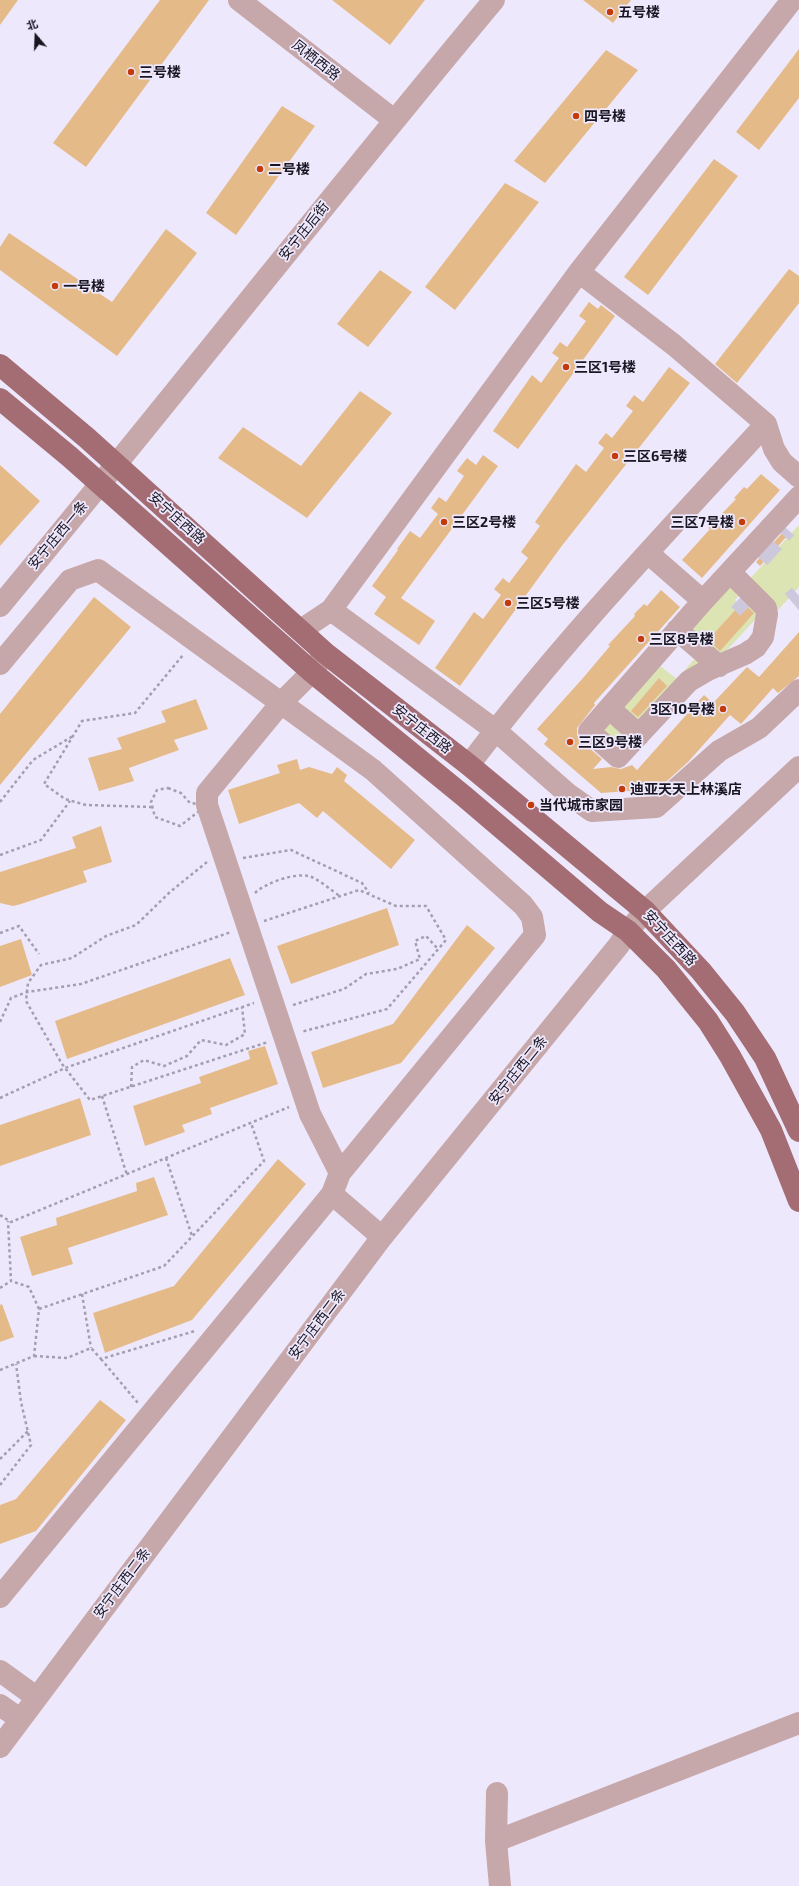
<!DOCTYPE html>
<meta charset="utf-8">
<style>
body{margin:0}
#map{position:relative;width:799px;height:1886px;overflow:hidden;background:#eee8fd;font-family:"Exo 2","Noto Sans SC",sans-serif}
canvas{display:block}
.north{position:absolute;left:16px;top:16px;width:40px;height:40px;-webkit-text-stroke:3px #eee8fd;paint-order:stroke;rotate:341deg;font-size:11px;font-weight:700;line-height:16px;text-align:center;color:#191521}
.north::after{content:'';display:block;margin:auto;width:14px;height:18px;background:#191521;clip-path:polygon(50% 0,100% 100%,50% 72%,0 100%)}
</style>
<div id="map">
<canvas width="799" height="1886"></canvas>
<div class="north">北</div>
</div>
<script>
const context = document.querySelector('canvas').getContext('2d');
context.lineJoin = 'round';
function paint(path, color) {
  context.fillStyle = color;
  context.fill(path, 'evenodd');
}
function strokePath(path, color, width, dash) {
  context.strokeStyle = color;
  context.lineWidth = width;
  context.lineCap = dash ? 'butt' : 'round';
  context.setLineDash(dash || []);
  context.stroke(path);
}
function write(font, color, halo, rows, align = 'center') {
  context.font = font + ' "Exo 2","Noto Sans SC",sans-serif';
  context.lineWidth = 3.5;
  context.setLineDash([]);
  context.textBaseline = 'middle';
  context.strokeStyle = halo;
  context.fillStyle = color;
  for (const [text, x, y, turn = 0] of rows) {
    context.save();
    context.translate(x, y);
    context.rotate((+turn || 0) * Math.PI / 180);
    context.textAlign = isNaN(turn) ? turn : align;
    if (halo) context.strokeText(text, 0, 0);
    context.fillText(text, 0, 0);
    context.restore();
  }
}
const green = new Path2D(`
 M799,525v62l-21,23 -31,-28z
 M728,585l13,8 -6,7 4,4 7,-8 18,14 -48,52 -30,-33z
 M696,657l10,3 -68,73 -21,-25 43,-42 17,13z
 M608,718l19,14 -10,13 -18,-17z`);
const building = new Path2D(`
 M0,0h18l-18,25z
 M160,0h49l-123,167 -33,-24z
 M332,0h93l-35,45z
 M583,0h48l-18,23z
 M799,49v49l-40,52 -23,-18z
 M606,50l32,20 -93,113 -31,-22z
 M282,106l33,20 -79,109 -30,-22z
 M714,159l24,17 -90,119 -24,-18z
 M505,183l34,19 -84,108 -30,-23z
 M166,229l31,24 -80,103 -117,-86v-23l9,-14 103,69z
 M789,269l10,7v27l-62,80 -22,-19z
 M380,270l32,22 -44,55 -31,-23z
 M589,302l9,7 3,-4 14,11 -97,133 -25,-18 39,-56 9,8 18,-25 -7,-5 8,-11 7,5 19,-26 -7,-5z
 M669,367l21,16 -129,164 -101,139 -25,-18 39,-56 9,7 18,-24 -7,-6 9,-11 6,5 19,-25 -7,-6 19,-26 -5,-4 41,-58 10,8 18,-24 -6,-5 8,-10 6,5 21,-27 -7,-5 8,-11 9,7z
 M360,391l32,22 -85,105 -89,-60 25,-31 58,39z
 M483,455l15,11 -97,132 34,23 -16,24 -45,-31 12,-17 -14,-11 26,-36 -1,-1 13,-18 10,7 18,-24 -7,-6 8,-11 7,5 18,-26 -7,-5 10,-13 9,7z
 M0,465l40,36 -40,45z
 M761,474l19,16 -78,88 -20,-18 28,-31 -2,-1 28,-29 -2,-1 10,-11 3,2z
 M784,531l4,4 -28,31 -4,-4z
 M661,590l19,17 -86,96 1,2 -18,23v7l3,5 22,19 -9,10 18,-2 10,2 11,-4 5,5 67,-75 9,8 34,-36 12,10 40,-45v44l-21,17 -5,-5 -32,36 -11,-9 -42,47 -30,27 -57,4 -57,-49 4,-5 -11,-10 46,-51 27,-32 -2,-1 27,-29 -1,-2 10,-10 3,2z
 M94,597l37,30 -131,158v-71z
 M744,604l10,9 -34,38 -12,-11 31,-34 1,2z
 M659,678l8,8 -29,31 -7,-6z
 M196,699l12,30 -34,11 5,10 -50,18 5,13 -35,10 -11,-33 34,-9 -5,-11 49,-16 -5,-11z
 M297,759l3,11 9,-3 23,7 5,-7 10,8 -3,6 71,59 -24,29 -68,-58 -6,7 -18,-15 -60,21 -11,-34 52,-17 -3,-8z
 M101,826l11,36 -29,9 4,11 -66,22 -8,2 -13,-3v-31l76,-24 -4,-11z
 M387,908l12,37 -108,39 -14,-38z
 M467,925l28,23 -94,115 -78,25 -12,-36 82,-28z
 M21,939l11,36 -32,12v-41z
 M230,958l15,37 -178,64 -12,-38z
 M265,1046l13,38 -68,24 2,6 -30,11 3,7 -40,14 -12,-40 68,-23 -2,-6 51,-18 -2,-8z
 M80,1098l11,37 -91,31v-41z
 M278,1159l28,25 -114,136 -87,33 -12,-40 81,-27z
 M154,1177l14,38 -100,33 5,16 -41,12 -12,-39 37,-12 -1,-7 81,-27 -1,-8z
 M2,1304l12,33 -14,5v-37z
 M100,1400l26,20 -90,111 -36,13v-39l16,-6z`);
const minorTunnel = new Path2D(`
 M759,558l27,-30
 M739,599l9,9
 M792,602l7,-6`);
const path = new Path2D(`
 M168,788l13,5 9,10 17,2 -27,21 -25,-9 -4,-15 6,-12z
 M0,802l33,-42 40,-24
 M152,807l-66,-2 -21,-6 -21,-15 38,-63 53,-8 48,-58
 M0,855l41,-15 29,-39
 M243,858l48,-8 71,33 7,10
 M207,862l-37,30 -34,33 -30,11 -34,22 -31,7 -13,18 -2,18 36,63 28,36 178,-58
 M255,893c10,-10 39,-20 53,-17 8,1 24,15 32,20
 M264,921l95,-31 37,16h30l20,34 -59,69 -86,23
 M0,933l19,-7 20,28
 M293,1005l51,-16 22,-15 31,-5 23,-10 -5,-18 11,-5 12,13
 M0,1022l11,-24 16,-6 54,-8 150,-52
 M131,1087l1,-20 12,-7 20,6 23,-10 14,-16 25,5 19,-11 -3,-27
 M102,1096l25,79
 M0,1098l65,-30 189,-65
 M166,1158l26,78
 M0,1215l11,7 278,-115
 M0,1288l11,-7
 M82,1294l9,54
 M39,1309l125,-43 100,-105 -13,-38
 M34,1356l33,2 24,-10 10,11 94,-28
 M101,1359l37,44
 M0,1370l34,-14 5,-47 -10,-22 -18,-6 -3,-60
 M0,1459l28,-28
 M0,1485l31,-40 -10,-43 -5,-38`);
const minor = new Path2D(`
 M239,0l155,120
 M579,272l95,73 92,79 8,25 8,13 17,15
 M648,553l55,48 -114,130 29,26 71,-76 19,-11 37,-16 11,-7 7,-10 4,-23 -1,-6 -36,-36
 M703,601l96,-104
 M0,606c167,-201 327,-406 494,-606
 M331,610l164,120 73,64 24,17 64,-4 63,-56 40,-23 40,-38
 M301,630l30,-20 248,-338 213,-272
 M677,630l42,36
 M325,653l-13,19 -30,30 -75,91v12l103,309 30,59
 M0,664l70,-84 28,-10 275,200 150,135 9,12 3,18 -195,238 -8,21 -332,403
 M609,708l30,27
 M469,765c90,-120 195,-230 297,-341
 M332,1194l50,43
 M0,1671l36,26
 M0,1705l20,14
 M0,1747l382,-510 237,-292 9,-14 17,-20 154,-144
 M497,1793l-1,48 4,45
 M496,1841l303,-118`);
const major = new Path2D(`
 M0,365l87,73 238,215 144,112 176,146 56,60 34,42 30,45 34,73
 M0,399l70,58 242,215 153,125 135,115 28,19 38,38 42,52 22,35 41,74 28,71`);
const markers = [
 [610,12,4,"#c33b0a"],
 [131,72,4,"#c33b0a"],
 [576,116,4,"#c33b0a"],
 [260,169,4,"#c33b0a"],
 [55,286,4,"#c33b0a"],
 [566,367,4,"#c33b0a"],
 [615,456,4,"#c33b0a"],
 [444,522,4,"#c33b0a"],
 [742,522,4,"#c33b0a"],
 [508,603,4,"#c33b0a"],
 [641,639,4,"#c33b0a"],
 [723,709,4,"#c33b0a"],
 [570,742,4,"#c33b0a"],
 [622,789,4,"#c33b0a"],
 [531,805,4,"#c33b0a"]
];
const poiNames = [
 ["五号楼",618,12],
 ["三号楼",139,72],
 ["四号楼",584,116],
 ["二号楼",268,169],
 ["一号楼",63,286],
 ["三区1号楼",574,367],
 ["三区6号楼",623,456],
 ["三区2号楼",452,522],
 ["三区7号楼",734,522,"right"],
 ["三区5号楼",516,603],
 ["三区8号楼",649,639],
 ["3区10号楼",715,709,"right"],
 ["三区9号楼",578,742],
 ["迪亚天天上林溪店",630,789],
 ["当代城市家园",539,805]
];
const streetNames = [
 ["凤栖西路",316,60,38],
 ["安宁庄后街",304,231,-51],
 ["安宁庄西路",177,518,42],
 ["安宁庄西一条",58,535,-50],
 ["安宁庄西路",422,729,38],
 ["安宁庄西路",670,938,47],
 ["安宁庄西二条",518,1070,-51],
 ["安宁庄西二条",317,1324,-53],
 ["安宁庄西二条",122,1583,-53]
];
paint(green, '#dbe4b2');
paint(building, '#e5ba89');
strokePath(minorTunnel, '#cec8dc', 22, [22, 11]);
strokePath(path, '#a39eb0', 2.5, [3, 3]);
strokePath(minor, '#c6a7aa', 22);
strokePath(major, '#a36d73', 22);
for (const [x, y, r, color] of markers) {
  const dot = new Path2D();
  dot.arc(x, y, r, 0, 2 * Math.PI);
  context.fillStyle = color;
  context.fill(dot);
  strokePath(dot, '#eee8fd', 1.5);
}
write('bold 14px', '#191521', '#eee8fd', poiNames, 'left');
write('14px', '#191521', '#eee8fd', streetNames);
</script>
